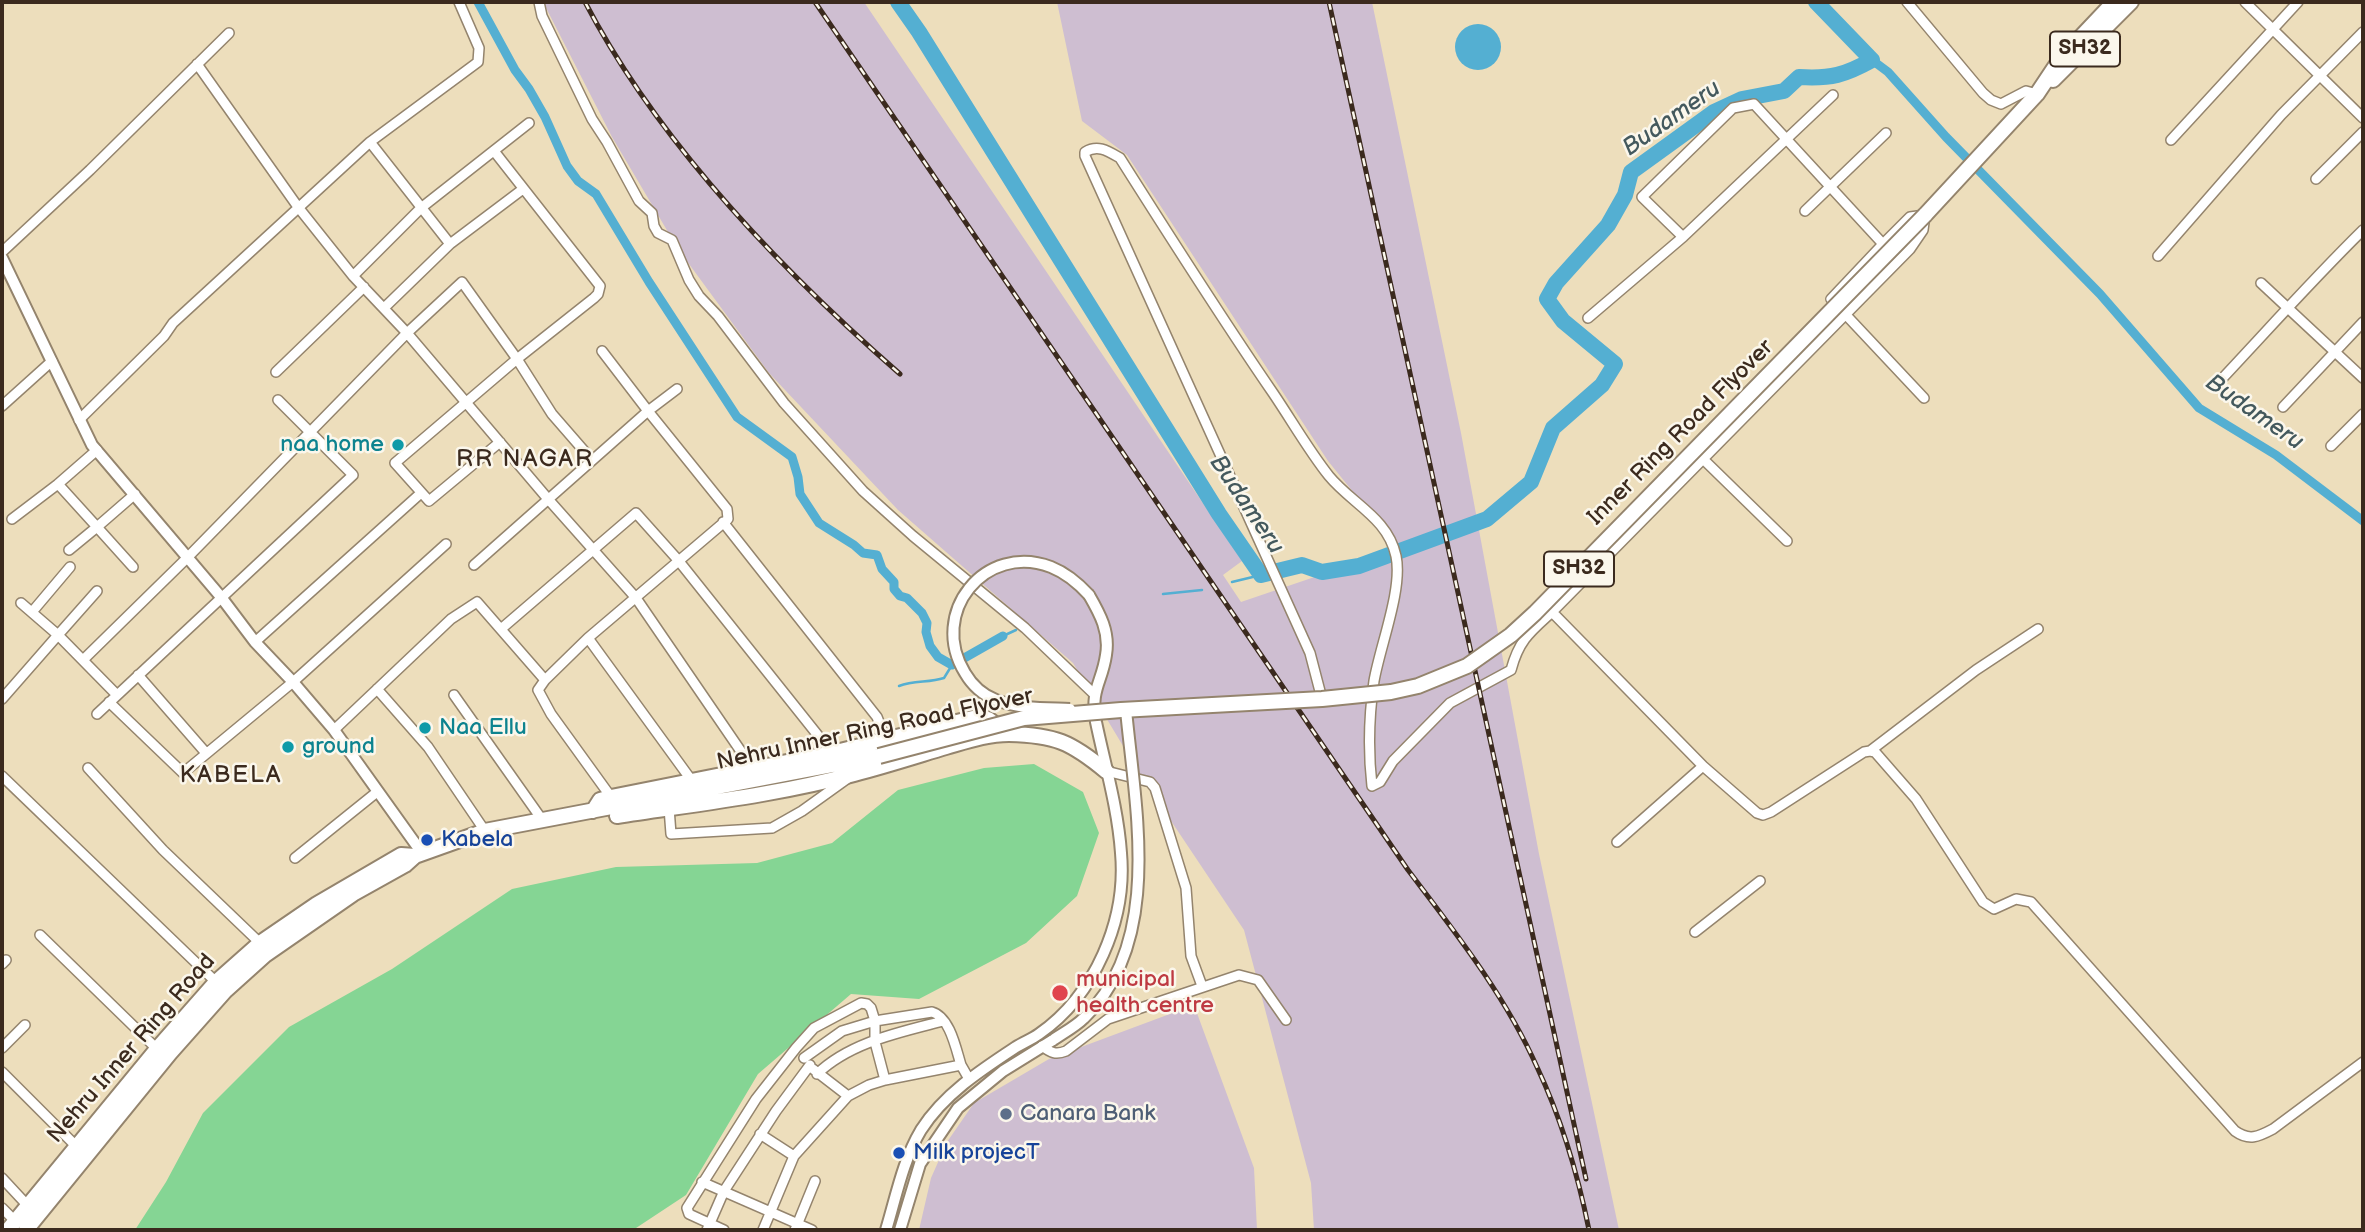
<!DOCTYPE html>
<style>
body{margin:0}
#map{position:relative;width:2365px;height:1232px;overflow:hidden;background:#eddebc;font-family:"Balsamiq Sans",sans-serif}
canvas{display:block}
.frame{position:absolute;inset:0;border:4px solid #3b2a1e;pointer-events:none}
</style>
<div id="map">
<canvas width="2365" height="1232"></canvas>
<div class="frame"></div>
</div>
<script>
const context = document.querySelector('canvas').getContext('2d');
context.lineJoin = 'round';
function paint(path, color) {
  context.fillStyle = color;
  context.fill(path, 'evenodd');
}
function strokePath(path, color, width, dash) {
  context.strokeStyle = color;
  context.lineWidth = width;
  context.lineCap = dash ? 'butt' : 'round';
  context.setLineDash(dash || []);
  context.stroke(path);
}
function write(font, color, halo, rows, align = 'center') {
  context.font = font + ' "Balsamiq Sans",sans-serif';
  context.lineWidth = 5;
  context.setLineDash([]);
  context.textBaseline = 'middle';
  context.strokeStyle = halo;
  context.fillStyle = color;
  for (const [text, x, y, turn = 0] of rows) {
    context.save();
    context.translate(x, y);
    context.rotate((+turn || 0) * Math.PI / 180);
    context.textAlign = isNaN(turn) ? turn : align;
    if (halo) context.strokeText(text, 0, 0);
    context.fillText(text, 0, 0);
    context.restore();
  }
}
const industrial = new Path2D(`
 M543,2h321l378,559 -19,14 18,27 150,-51 -20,-37 -43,-53 -201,-306 -45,-34 -25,-119h315l89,431 78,421 80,376h-305l-3,-47 -67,-253 -101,-151 -70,-116 -175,-153 -129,-137 -91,-124 -66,-112z
 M1194,1005l60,163 3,62h-338l12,-52 16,-36 27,-39 75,-44z`);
const green = new Path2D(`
 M1034,764l49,28 16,41 -22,63 -51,47 -107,56 -68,-5 -93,80 -72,121 -53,35h-498l31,-48 37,-69 86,-86 103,-58 120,-80 104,-22 141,-4 75,-20 66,-53 86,-22z`);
const water = new Path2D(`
 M1455 47a23 23 0 1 1 46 0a23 23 0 1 1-46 0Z`);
const stream = new Path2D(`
 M1232,582l29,-7
 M1163,594l39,-4
 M1003,636l13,-6
 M899,686c15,-6 30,-3 45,-8l8,-13`);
const canal = new Path2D(`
 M478,2l37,68 14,19 16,28 22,49 11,15 18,13 53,88 88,135 55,40 6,20 2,17 19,29 35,22 9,8 14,2 5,14 12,13v7l6,7 7,2 15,15 5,10 -1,9 4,14 8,11 14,8 51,-29
 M1872,60l16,12 58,65 154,157 99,114 77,47 87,66`);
const river = new Path2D(`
 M898,2l21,30 300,482 42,61 41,-10 20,7 37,-6 128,-47 44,-37 22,-54 49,-43 13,-21 -52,-43 -16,-22 9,-16 52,-58 17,-30 6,-23 83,-60 28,-13 42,-8 15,-14c32,2 46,-2 73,-17l-56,-58`);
const minor = new Path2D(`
 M539,2l3,14 50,103 15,23 32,59 13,12 2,13 4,7 14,7 17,40 10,16 19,20 66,87 79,88 50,45 112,92 69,66
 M1907,2l76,91 8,7 10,4 25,-13 11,3
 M2245,2l118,116
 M197,64l101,143 55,69 54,57 141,166 88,99 117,171
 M2171,140l127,-138
 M370,142l80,102
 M494,151l106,135 -2,8 -4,4 -77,61 -122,104 34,38 71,-59
 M2316,179l47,-47
 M1805,211l81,-78
 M1683,237l-41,-40 91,-89 21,-4 129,140 -52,55 93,99
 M2,252l88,-82 139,-137
 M2158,256l123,-141 82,-83
 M353,276l68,-68 108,-85
 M2261,283l102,95
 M384,308l66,-64 73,-55
 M1588,318l95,-81 150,-142
 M602,351l46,60 29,-22
 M276,372l88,-85
 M2218,383c48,-51 95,-104 145,-153
 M2,406l50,-45
 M2283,407l80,-85
 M79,420l85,-84 9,-13 197,-181 108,-80 1,-14 -20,-46
 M2331,446l32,-32
 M97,450l-39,34 39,43 38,-33
 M1703,459l207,-210 13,-19 2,-15 -15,2 -27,27
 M12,519l46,-35
 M723,522l154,195 9,23
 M1787,541l-84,-82 -151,153 151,154 54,47 6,2 8,-3 93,-60 6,-1 106,-81 62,-41
 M69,550l28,-23 36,40
 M474,565l174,-154 79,98 1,10 -140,119 -43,42 -7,10 13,24 60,83
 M21,603l37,32 39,-44
 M32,612l38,-45
 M501,629l135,-116 42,47 154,193
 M588,638l104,143
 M255,642l166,-149
 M83,660l104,-102 220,-225 55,-51 55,77 35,55 40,46
 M138,675l68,78
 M377,689l51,58 57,84
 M454,695l89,126
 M2,699l56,-64 59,60
 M1322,699l-12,-46 -225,-497v-4c13,-8 23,-1 35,6 50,79 100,158 153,235 19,28 36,58 56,83 23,28 59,42 67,80 7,33 -16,90 -22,125 -5,34 -6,70 -2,105l8,-4 13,-21 57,-58 61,-33c8,-30 19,-38 41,-58
 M109,702l74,71 110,-91 153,-138
 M97,714l256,-239 -75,-75
 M334,730l117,-111 26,-17 68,78
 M1870,751l5,1 41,47 67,103 11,7 22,-10 15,3 204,229c14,10 23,6 38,-2l90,-67
 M88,768l75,82 97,93
 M1106,771l44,11 5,6 31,100 5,68 11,30
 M2,776l214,206
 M669,808l2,26 101,-6 30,-17 46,-33
 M1617,842l86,-76
 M295,858l82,-66
 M1695,932l65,-51
 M40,935l117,114
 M2,964l4,-4
 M1042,1046c9,7 14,9 24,5l42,-32 131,-44 19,5 28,40
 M2,1048l23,-23
 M804,1058l38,-27 33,-10 57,-9c18,5 24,37 29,53
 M813,1069l35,27
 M2,1072l75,75
 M817,1074c33,-32 84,-42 126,-53
 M760,1134l34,22
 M2,1178l26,28
 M702,1182l110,48
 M2,1208l14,14
 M707,1230l17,-39 52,-80 34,-46
 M724,1230l-35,-16 -2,-6 69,-109 40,-51 18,-20 47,-25 6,1 4,4 4,13v21l10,38
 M763,1230l31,-74 54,-60 21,-11 16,-5 76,-15 8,14
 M795,1230l20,-49`);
const tertiary = new Path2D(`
 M2,258l90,187 129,152 34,45 38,40 41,48 88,123
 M886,1230c10,-33 17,-70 35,-100 23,-36 60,-60 95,-83 8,-5 16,-8 23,-13 56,-39 88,-114 82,-181 -3,-44 -16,-88 -25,-131 -6,-33 6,-39 10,-67 4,-23 -6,-41 -17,-60
 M900,1230l20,-66 38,-56 45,-37 50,-31`);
const primary = new Path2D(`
 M2053,80l78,-78
 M1925,215l112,-121 24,-36 53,-56
 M593,811l7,-11 11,-3 221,-44 141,-35 15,1 15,11
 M617,816c78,-12 160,-21 237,-42 31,-8 62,-18 92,-27 21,-6 41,-13 63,-13 46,1 62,8 97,37
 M8,1230l149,-181 59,-67 44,-39 57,-39 84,-49 14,1
 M26,1230l144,-177 55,-62 40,-36 88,-61 52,-29 10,-9 70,-25 394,-75`);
const rail = new Path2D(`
 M585,2c73,140 196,268 315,372
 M815,2l593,868c47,62 97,125 129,197 24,51 41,108 52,163
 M1329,2l257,1177`);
const tertiaryBridge = new Path2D(`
 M1070,709c-25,-1 -50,0 -74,-9 -13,-5 -24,-15 -31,-27 -37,-60 20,-131 86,-106 15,6 27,16 38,28
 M1053,1040c10,-7 22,-13 31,-22 80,-76 51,-211 42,-308`);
const primaryBridge = new Path2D(`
 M879,756l145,-38 97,-8 201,-11 69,-7 27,-6 49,-20 44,-31 24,-22 390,-398`);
const markers = [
 [398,445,7,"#0f9aa8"],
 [425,728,7,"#0f9aa8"],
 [288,747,7,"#0f9aa8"],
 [427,840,7,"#1a4fb4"],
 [1060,993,9,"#e0444e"],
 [1006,1114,7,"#5c6f8a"],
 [899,1153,7,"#1a4fb4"]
];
const shields = [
 [2085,49,70],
 [1579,569,70]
];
const shieldNames = [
 ["SH32",2085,49],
 ["SH32",1579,569]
];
const streetNames = [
 ["Inner Ring Road Flyover",1681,433,-45],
 ["Nehru Inner Ring Road Flyover",875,730,-12],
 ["Nehru Inner Ring Road",132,1049,-49]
];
const cultureNames = [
 ["naa home",384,445,"right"],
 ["Naa Ellu",439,728],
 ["ground",302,747]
];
const transitNames = [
 ["Kabela",441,840],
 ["Milk projecT",913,1153]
];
const healthNames = [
 ["municipal",1076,980],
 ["health centre",1076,1006]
];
const serviceNames = [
 ["Canara Bank",1020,1114]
];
const waterNames = [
 ["Budameru",1672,119,-35],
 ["Budameru",2254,413,35],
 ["Budameru",1246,505,56]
];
const neighbourhoodNames = [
 ["RR NAGAR",525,460],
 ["KABELA",231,776]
];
paint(industrial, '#cebed1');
paint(green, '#85d594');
paint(water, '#54afd2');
strokePath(stream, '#54afd2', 2.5);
strokePath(canal, '#54afd2', 9);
strokePath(river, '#54afd2', 16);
strokePath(minor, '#94846d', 12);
strokePath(tertiary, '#94846d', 14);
strokePath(primary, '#94846d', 18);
strokePath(minor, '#fff', 9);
strokePath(tertiary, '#fff', 10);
strokePath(primary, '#fff', 14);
strokePath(rail, '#3b2a1e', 5);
strokePath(rail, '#fbf7ec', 2.5, [8]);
strokePath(tertiaryBridge, '#94846d', 14, []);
strokePath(primaryBridge, '#94846d', 18, []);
strokePath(tertiaryBridge, '#fff', 10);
strokePath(primaryBridge, '#fff', 14);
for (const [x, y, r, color] of markers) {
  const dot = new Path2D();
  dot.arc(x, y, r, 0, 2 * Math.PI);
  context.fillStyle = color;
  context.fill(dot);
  strokePath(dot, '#fbf7ec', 2.5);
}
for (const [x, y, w] of shields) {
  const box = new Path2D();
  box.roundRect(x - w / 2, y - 17.5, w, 35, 5);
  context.fillStyle = '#fbf7ec';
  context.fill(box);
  strokePath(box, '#3b2a1e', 2);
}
write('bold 21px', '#3b2a1e', null, shieldNames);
write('23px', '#3b2a1e', '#fbf7ec', streetNames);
write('23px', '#0d838f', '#fbf7ec', cultureNames, 'left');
write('23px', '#164399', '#fbf7ec', transitNames, 'left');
write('23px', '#be3a42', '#fbf7ec', healthNames, 'left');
write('23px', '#4e5e75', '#fbf7ec', serviceNames, 'left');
write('italic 24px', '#44595d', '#fbf7ec', waterNames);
context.letterSpacing = '2px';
write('24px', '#3b2a1e', '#fbf7ec', neighbourhoodNames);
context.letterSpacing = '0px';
</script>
